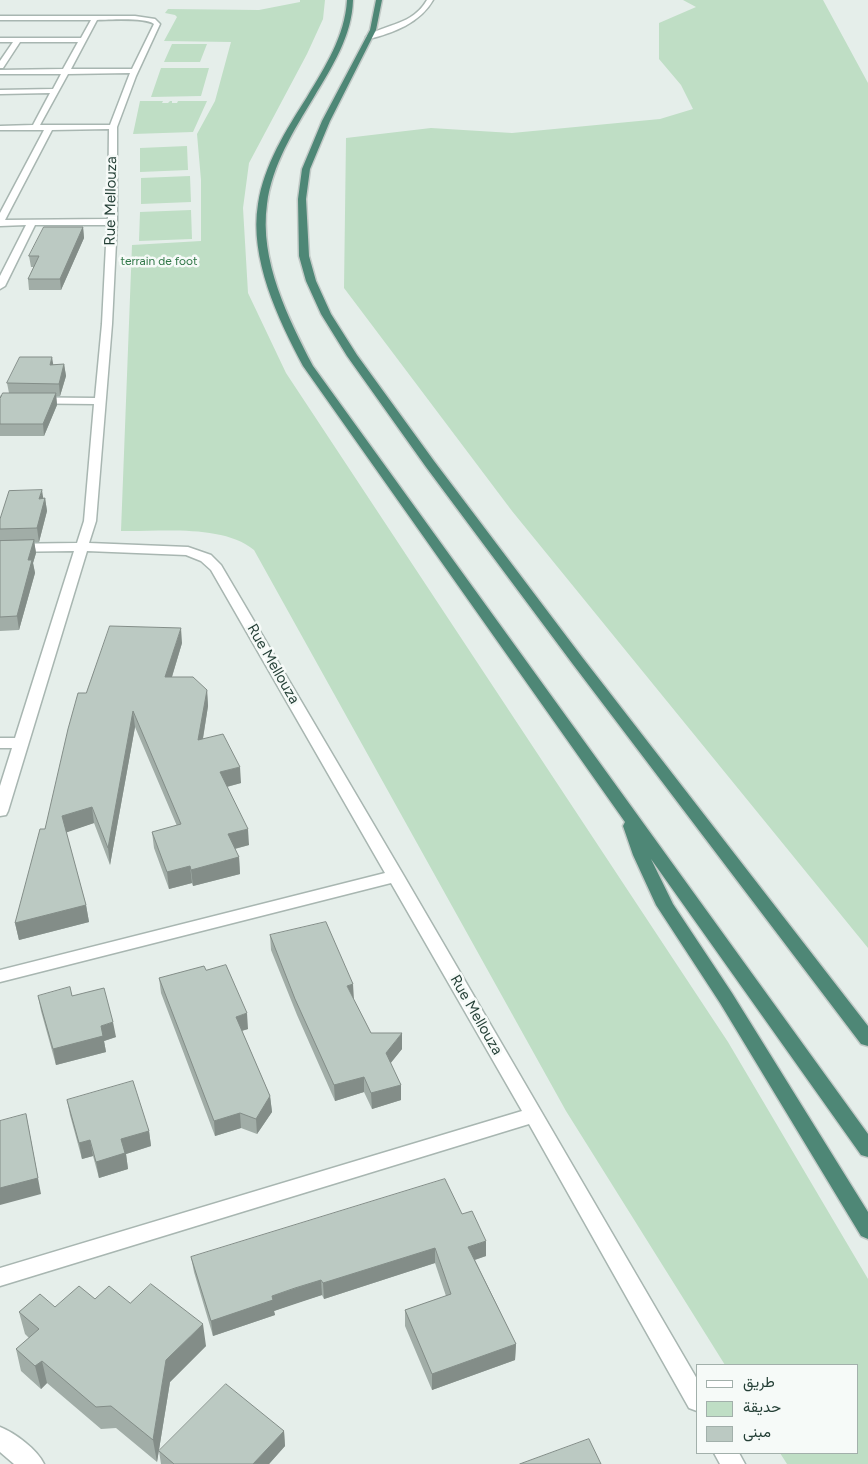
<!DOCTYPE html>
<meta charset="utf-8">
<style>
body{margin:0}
#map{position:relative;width:868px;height:1464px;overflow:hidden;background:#e5eeea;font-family:Figtree,Vazirmatn,sans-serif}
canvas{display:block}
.legend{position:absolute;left:696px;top:1364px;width:162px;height:90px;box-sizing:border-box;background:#f6faf8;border:1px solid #a2b0ab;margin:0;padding:6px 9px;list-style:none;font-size:15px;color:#254037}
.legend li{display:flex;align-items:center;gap:10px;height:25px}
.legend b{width:25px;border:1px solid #a2b0ab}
</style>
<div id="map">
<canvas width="868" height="1464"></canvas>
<ul class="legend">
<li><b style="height:6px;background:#fff"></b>طريق</li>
<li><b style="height:14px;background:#bfdec5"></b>حديقة</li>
<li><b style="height:14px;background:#bbc9c2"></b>مبنى</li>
</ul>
</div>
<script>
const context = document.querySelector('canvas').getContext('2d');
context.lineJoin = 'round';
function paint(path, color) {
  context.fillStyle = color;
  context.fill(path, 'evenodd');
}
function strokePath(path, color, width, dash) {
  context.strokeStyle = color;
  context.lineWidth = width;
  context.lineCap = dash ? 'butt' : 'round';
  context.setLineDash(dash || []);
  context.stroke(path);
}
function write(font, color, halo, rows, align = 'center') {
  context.font = font + ' Figtree,sans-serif';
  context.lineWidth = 5;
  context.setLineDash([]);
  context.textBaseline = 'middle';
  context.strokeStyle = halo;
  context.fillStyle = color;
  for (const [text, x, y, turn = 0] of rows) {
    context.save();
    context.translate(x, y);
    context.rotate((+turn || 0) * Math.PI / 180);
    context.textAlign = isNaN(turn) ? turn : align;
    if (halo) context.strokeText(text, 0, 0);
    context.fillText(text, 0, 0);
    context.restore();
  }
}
const green = new Path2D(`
 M300,0h25l-2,19 -16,35 -58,109 -6,45 5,85 38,80 442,669 140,237v185h-81l-7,-11h77v-88h-132l-159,-254 -312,-561c-32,-26 -94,-18 -133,-19l11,-286 69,-4v-61l-4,-46 18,-33 16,-59 -67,-1 13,-24 -2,-2 -10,-2 3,-4 91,1 41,-8z
 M683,0h140l45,83v865l-356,-437 -168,-223 2,-150 85,-10 81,5 148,-14 33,-10 -12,-24 -22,-26v-36l37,-16z
 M172,44h35l-7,18h-36z
 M161,68h48l-8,28 -50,1z
 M140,101h23l-1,2h6l2,-2h2v2h5l1,-2h29l-14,31 -60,2z
 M187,146l1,24 -48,2v-24z
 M190,176l1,26 -50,2v-26z
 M191,210l1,29 -53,2 1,-29z`);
const service = new Path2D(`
 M427,0h6c-13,23 -40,33 -64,39l-3,-2c20,-14 46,-11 61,-37z`);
const minor = new Path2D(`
 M0,16h135l20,3 5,5 -24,52 -19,51v95l-5,102 -16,197 -7,22 99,4 23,8 10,10 183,311 293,503v32l-8,-3 -160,-284 -529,162v-18l522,-157 -131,-228 -391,99v-12l385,-97 -174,-303 -10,-9 -15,-6 -99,-4 -79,260 -2,4 -6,1v-30l12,-38h-12v-10h15l59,-187 -74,1v-8l77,-1 7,-22 10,-117 -94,-1v-6l95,1 7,-74 5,-99h-72l-30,61 -5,3v-13l26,-51 -26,1v-13l44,-83h-44v-4l33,-1 17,-32 -50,1v-4l53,-1 8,-15h-61v-4l63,-1 15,-27h-58l-17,26h-3v-7l13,-19h-13v-4h81l10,-18h-91zM97,20c13,0 47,-3 57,4l-22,45h-61zM130,73l-20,52h-70l28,-51zM109,129l-1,90 -103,1 47,-90z
 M0,1427c15,6 37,22 44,37h-30l-14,-12z
 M714,1453h25l6,11h-25z`);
const trunk = new Path2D(`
 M347,0h6c-1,36 -21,67 -39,97 -20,33 -42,68 -47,107 -8,56 21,114 46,162l555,768v23l-7,-2 -210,-296 22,45 59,89 136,219v27l-7,-3 -141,-233 -64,-98 -23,-50 -10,-29 2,-4 -322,-456c-25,-47 -54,-108 -45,-162 6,-39 28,-74 49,-107 18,-30 38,-61 40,-97z
 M376,0h6l-6,30 -46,91 -20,48 -4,30 3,57 7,25 15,33 26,41 77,106 148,196 286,369v20l-7,-2 -289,-381 -146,-196 -79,-111 -26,-42 -15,-33 -7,-25 -1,-57 4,-30 20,-48 48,-91z`);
const wall = new Path2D(`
 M83,227l1,11 -23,52h-32l-1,-11 6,-12h-3l-2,-11z
 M64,364l2,12 -6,20h-4l1,9 -13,31h-44v-37l9,-6 -2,-10 46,-18z
 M43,498h2l2,13 -8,31h-5l2,11 -3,10 2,10 -16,57 -19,1v-112z
 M182,643l-10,34 35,13 1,16 -5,33 38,44 -14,4 22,58 -14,4 4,8 1,17 -47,12 -1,-3 -23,6 -15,-41 -2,-16 25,-6 -42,-99 -25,138 -16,-42 -28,9 20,73 3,17 -70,18 -4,-17 30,-94 41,-136z
 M270,935l84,65 17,33 31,16 -12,14 11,22v15l-29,9 -8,-17 -29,9 -38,-86 -26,-65z
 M206,970l42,59 -6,2 28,65 2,16 -15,22 -16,-6 -26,8 -54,-143 -2,-15z
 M38,996h34l44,41 -12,4 2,11 -50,13 -15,-54z
 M67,1100l82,31 2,15 -25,8 2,15 -29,9 -6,-22 -11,3 -12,-44z
 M462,1214l24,42 -11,4 41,84 -1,16 -83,30 -27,-64v-16l41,-14 -11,-33 -111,36 -2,-4 -26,8 -22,8 1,4 -62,21 -19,-64 -3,-15z
 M95,1299l35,4 76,43 -36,36 -13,80 -41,-34 -15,1 -54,-46 -6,6 -20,-18 -5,-22 13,-11 -4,-4 -6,-22 36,-5z
 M284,1431l1,15 -16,18h-108l-2,-13z`);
const shadedWall = new Path2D(`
 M83,227l1,11 -23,52 -1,-11z
 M52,357l2,12 -4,-4z
 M64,364l2,12 -6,20 -1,-12z
 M56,393l1,12 -13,31 -1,-12z
 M42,490l2,13 1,-5 2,13 -8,31 -2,-14 2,-29z
 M34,540l2,13 -3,10 2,10 -16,57 -2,-14 11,-56z
 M181,628l1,15 -15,50 -2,-16z
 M207,690l1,16 -8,50 -2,-16z
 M133,711l2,16 -25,138 -2,-17z
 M240,767l1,16 -19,5 -2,-16z
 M92,807l2,16 -29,10 -3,-17z
 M248,829l1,16 -19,5 -2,-16z
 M239,857l1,17 -47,12 -2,-16z
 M190,866l2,17 -23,6 -2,-17z
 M86,905l3,17 -70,18 -4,-17z
 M353,984l1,16 -7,-14z
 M247,1013l1,16 -11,3 -1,-15z
 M113,1022l3,15 -12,4 2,11 -50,13 -3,-16 48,-23z
 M402,1033v16l-16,20v-16z
 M364,1077v15l-29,9 -1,-16z
 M401,1085v15l-29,9 -1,-16z
 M270,1096l2,16 -15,22 -1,-15z
 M240,1113l1,15 -26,8 -1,-15z
 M26,1114l15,80 -41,11v-17z
 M149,1131l2,15 -25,8 2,15 -29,9 -3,-16 25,-23z
 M90,1140l3,16 -11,3 -3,-16z
 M486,1241v15l-18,6v-15z
 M435,1248v15l-111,36 -1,-16z
 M321,1280l1,15 -48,16 1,4 -62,21 -2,-15 61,-25z
 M203,1324l3,22 -36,36 -13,80 -4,-22 13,-80z
 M516,1344l-1,16 -83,30v-16z
 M42,1361l5,22 -6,6 -6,-23z
 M284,1431l1,15 -16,18h-16z`);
const building = new Path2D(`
 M44,227h39l-23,52h-32l11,-23h-10z
 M20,357h32l-2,8 14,-1 -5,20 -52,-1z
 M3,393h53l-13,31h-43v-25z
 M42,490l-3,9 6,-1 -8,30 -37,1v-10l9,-28z
 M34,540l-6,20h4l-15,56 -17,1v-76z
 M110,626l71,2 -16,49h28l14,13 -9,50 25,-6 17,33 -20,5 28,57 -20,5 11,23 -48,13 -1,-4 -23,6 -15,-40 29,-8 -48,-113 -25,137 -16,-41 -30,9 24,89 -71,18 25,-94h5l23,-100 10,-36h8z
 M326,922l27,62 -6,2 24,47h31l-16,20 15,32 -30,8 -7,-16 -30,8 -39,-86 -25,-64z
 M226,965l21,48 -11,4 34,79 -14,23 -16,-6 -26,8 -55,-143 45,-12 2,4z
 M70,987l2,9 32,-8 9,34 -12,4 2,10 -50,13 -15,-53z
 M133,1081l16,50 -28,8 4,14 -29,9 -6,-22 -11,3 -12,-43z
 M26,1114l12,64 -38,10v-67z
 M445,1179l17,35 10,-3 14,30 -18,6 48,97 -84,30 -27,-64 46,-16 -16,-46 -112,35 -2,-3 -26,8 -23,8 1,4 -62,21 -20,-64z
 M151,1284l52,40 -37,36 -13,80 -42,-34 -15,1 -54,-46 -7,5 -19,-17 23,-20 -20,-17 21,-18 15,13 24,-21 16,13 14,-13 21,17z
 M226,1384l58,47 -31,33h-79l-15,-13z
 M589,1439l12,25h-81z`);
const farParknames = [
 ["terrain de foot",159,261]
];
const streetNames = [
 ["Rue Mellouza",111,201,-89],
 ["Rue Mellouza",273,664,60],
 ["Rue Mellouza",476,1015,60]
];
paint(green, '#bfdec5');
strokePath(service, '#a8b6b1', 3);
strokePath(minor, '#a8b6b1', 3);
strokePath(trunk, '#c2cac7', 3);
paint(service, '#fff');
paint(minor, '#fff');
paint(trunk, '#4e8776');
paint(wall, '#a1ada7');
paint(shadedWall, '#838d88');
paint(building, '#bbc9c2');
strokePath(building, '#838d88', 1);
write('12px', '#2f7646', '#f6faf8', farParknames);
write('15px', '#254037', '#f6faf8', streetNames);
</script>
